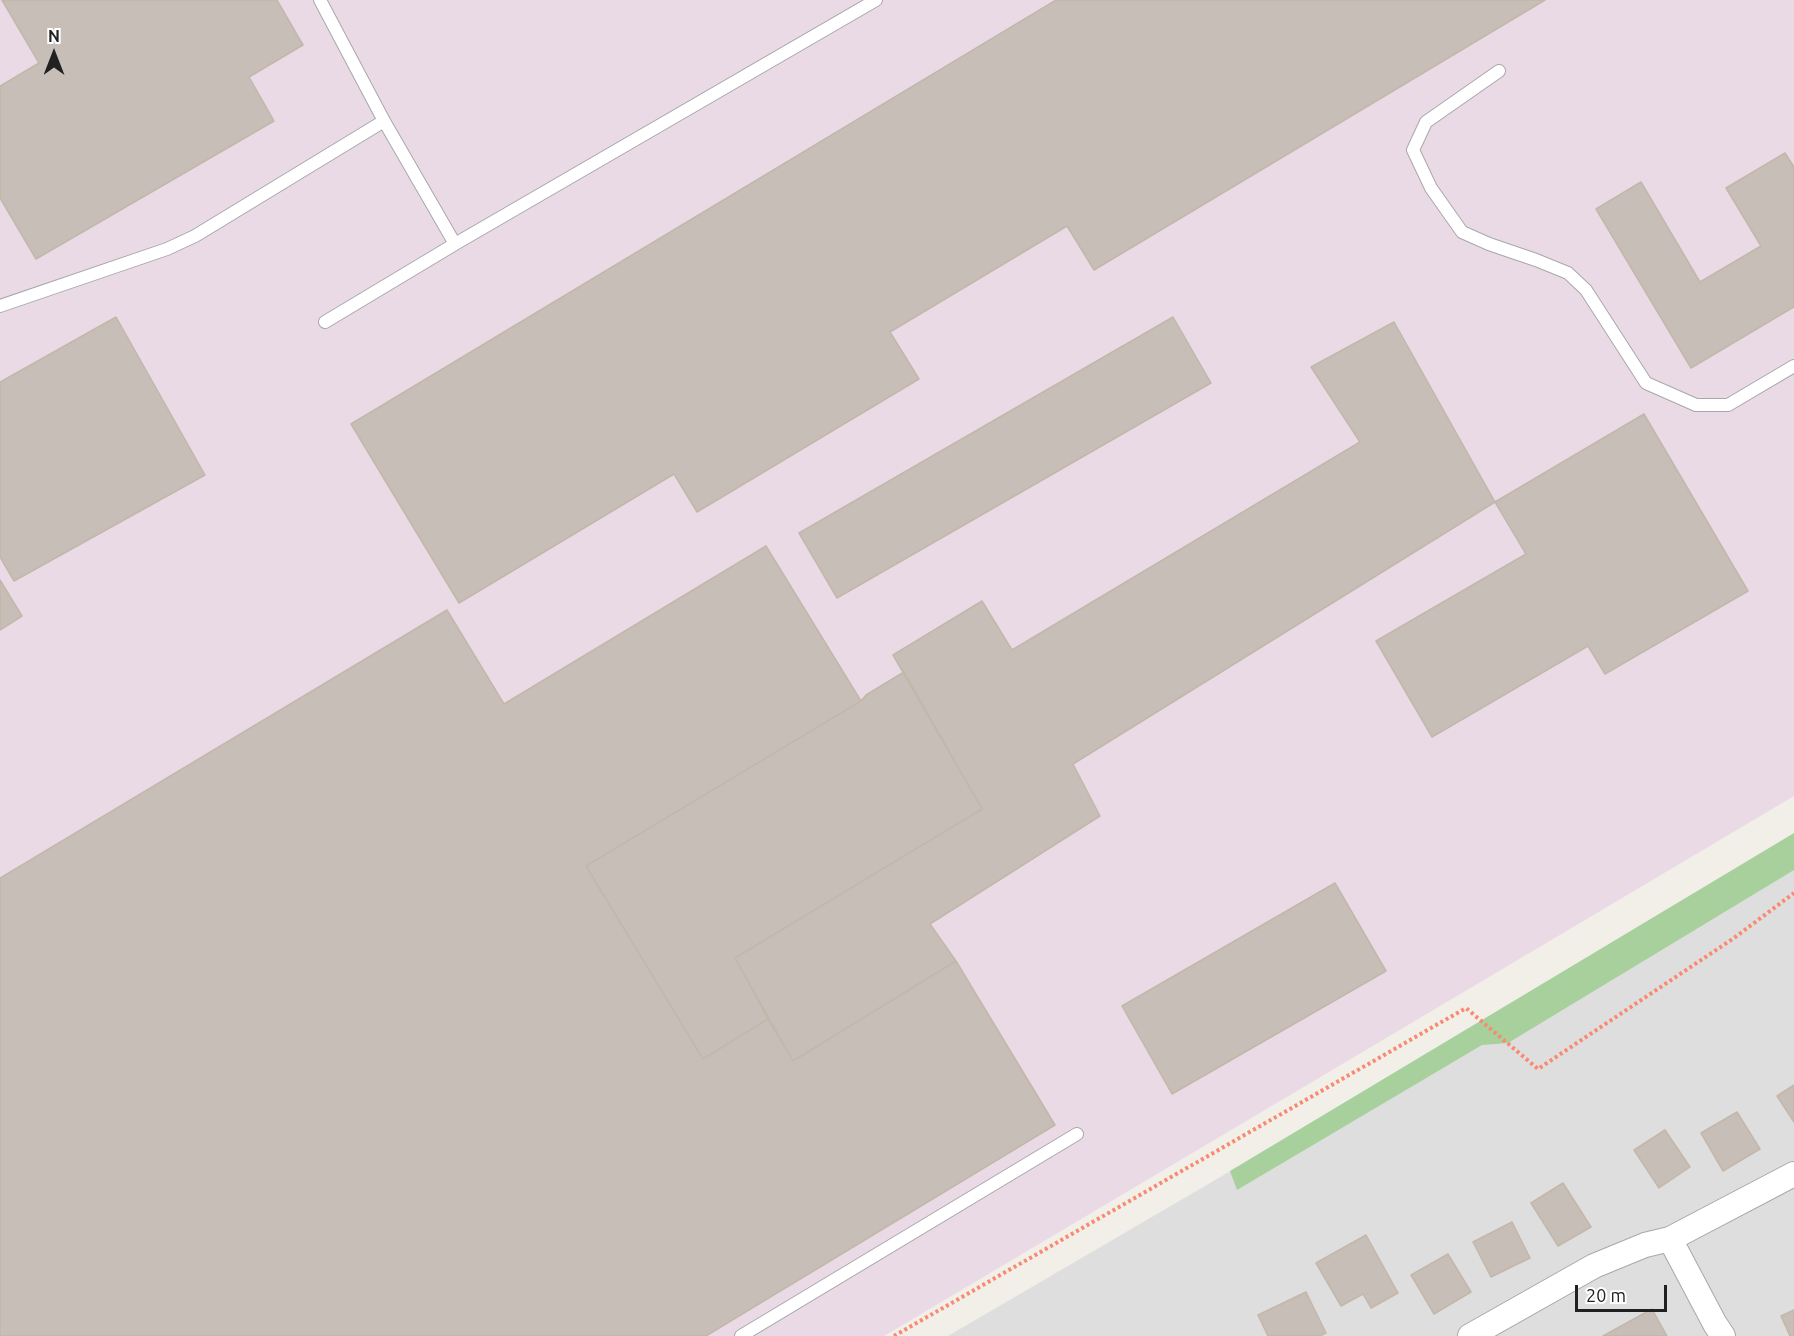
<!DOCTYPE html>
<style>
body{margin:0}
#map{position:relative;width:1794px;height:1336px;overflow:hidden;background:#f1efe8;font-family:Ubuntu,sans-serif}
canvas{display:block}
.north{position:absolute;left:24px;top:24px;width:60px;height:60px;-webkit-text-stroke:4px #fff;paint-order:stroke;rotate:0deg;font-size:16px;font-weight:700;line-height:24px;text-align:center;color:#212121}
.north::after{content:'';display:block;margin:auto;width:21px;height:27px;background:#212121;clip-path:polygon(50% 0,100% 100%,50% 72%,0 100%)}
.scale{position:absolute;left:1575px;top:1285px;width:92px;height:27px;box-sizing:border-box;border:3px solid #212121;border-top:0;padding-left:8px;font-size:18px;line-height:21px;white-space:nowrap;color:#212121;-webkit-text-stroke:4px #fff;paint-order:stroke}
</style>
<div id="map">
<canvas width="1794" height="1336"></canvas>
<div class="north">N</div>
<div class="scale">20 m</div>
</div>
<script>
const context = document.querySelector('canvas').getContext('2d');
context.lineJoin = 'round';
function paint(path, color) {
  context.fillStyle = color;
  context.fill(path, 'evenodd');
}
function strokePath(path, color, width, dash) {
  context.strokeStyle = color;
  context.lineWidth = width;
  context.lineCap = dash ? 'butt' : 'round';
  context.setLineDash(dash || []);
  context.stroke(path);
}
const residential = new Path2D(`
 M1794,842v494h-846z`);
const industrial = new Path2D(`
 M0,0h1794v796l-910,540h-884z`);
const forest = new Path2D(`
 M1794,833v37l-286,173 -26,2 -245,145 -7,-19z`);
const building = new Path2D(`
 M2,0h275l26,45 -54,32 25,44 -238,138 -36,-61v-112l39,-23z
 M1056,0h489l-451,270 -27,-44 -177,106 29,47 -222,133 -23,-38 -215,129 -108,-179z
 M1785,153l9,14v140l-103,61 -95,-159 45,-27 59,100 61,-36 -35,-58z
 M116,317l89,158 -191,106 -14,-24v-175z
 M1173,317l38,66 -374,215 -38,-65z
 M1394,322l101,180 -422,262 27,52 -170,108 26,37 -163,100 -58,-103 247,-149 -89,-154 89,-54 30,49 348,-208 -49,-75z
 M1644,414l104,177 -143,83 -17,-28 -156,91 -56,-96 150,-87 -31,-52z
 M766,546l95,155 -275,165 117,193 65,-40 25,42 163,-100 99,164 -349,211h-706v-458l447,-268 57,94z
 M0,580l22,36 -22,14z
 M904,672l78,137 -247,149 33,61 -65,40 -117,-193 275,-165 5,-6z
 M1335,883l51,88 -214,123 -50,-88z
 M1794,1085v37l-17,-26z
 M1737,1112l23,37 -37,22 -22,-38z
 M1665,1130l25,37 -31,21 -25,-38z
 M1563,1183l28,44 -33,19 -27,-43z
 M1512,1222l18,36 -39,19 -18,-35z
 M1366,1235l32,58 -27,15 -8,-14 -22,12 -25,-43z
 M1448,1254l23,38 -37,22 -23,-39z
 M1306,1292l20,41 -6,3h-52l-10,-21z
 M1652,1309l15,27h-64z
 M1794,1310v26h-4l-9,-20z`);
const path = new Path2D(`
 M894,1336l572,-328 72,61 196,-131 60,-45`);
const lane = new Path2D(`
 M320,0l64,121 71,123 421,-244
 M1499,71l-73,51 -13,28 18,38 31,44 27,12 47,16 32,13 18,17 60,93 50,22h32l66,-39
 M0,306l167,-57 28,-13 189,-115
 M325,322l130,-78
 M741,1336l336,-202`);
const street = new Path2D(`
 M1670,1239l45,85 8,12
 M1470,1336l124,-70 51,-21 25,-6 124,-65`);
paint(residential, '#dfdede');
paint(industrial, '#eadae6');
paint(forest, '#a8d09d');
paint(building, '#c6beb7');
strokePath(building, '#c3b7aa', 1.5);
strokePath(lane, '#a8a8a8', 14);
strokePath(street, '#a8a8a8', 26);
strokePath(path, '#f98971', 4, [3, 3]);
strokePath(lane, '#fff', 12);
strokePath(street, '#fff', 24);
</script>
